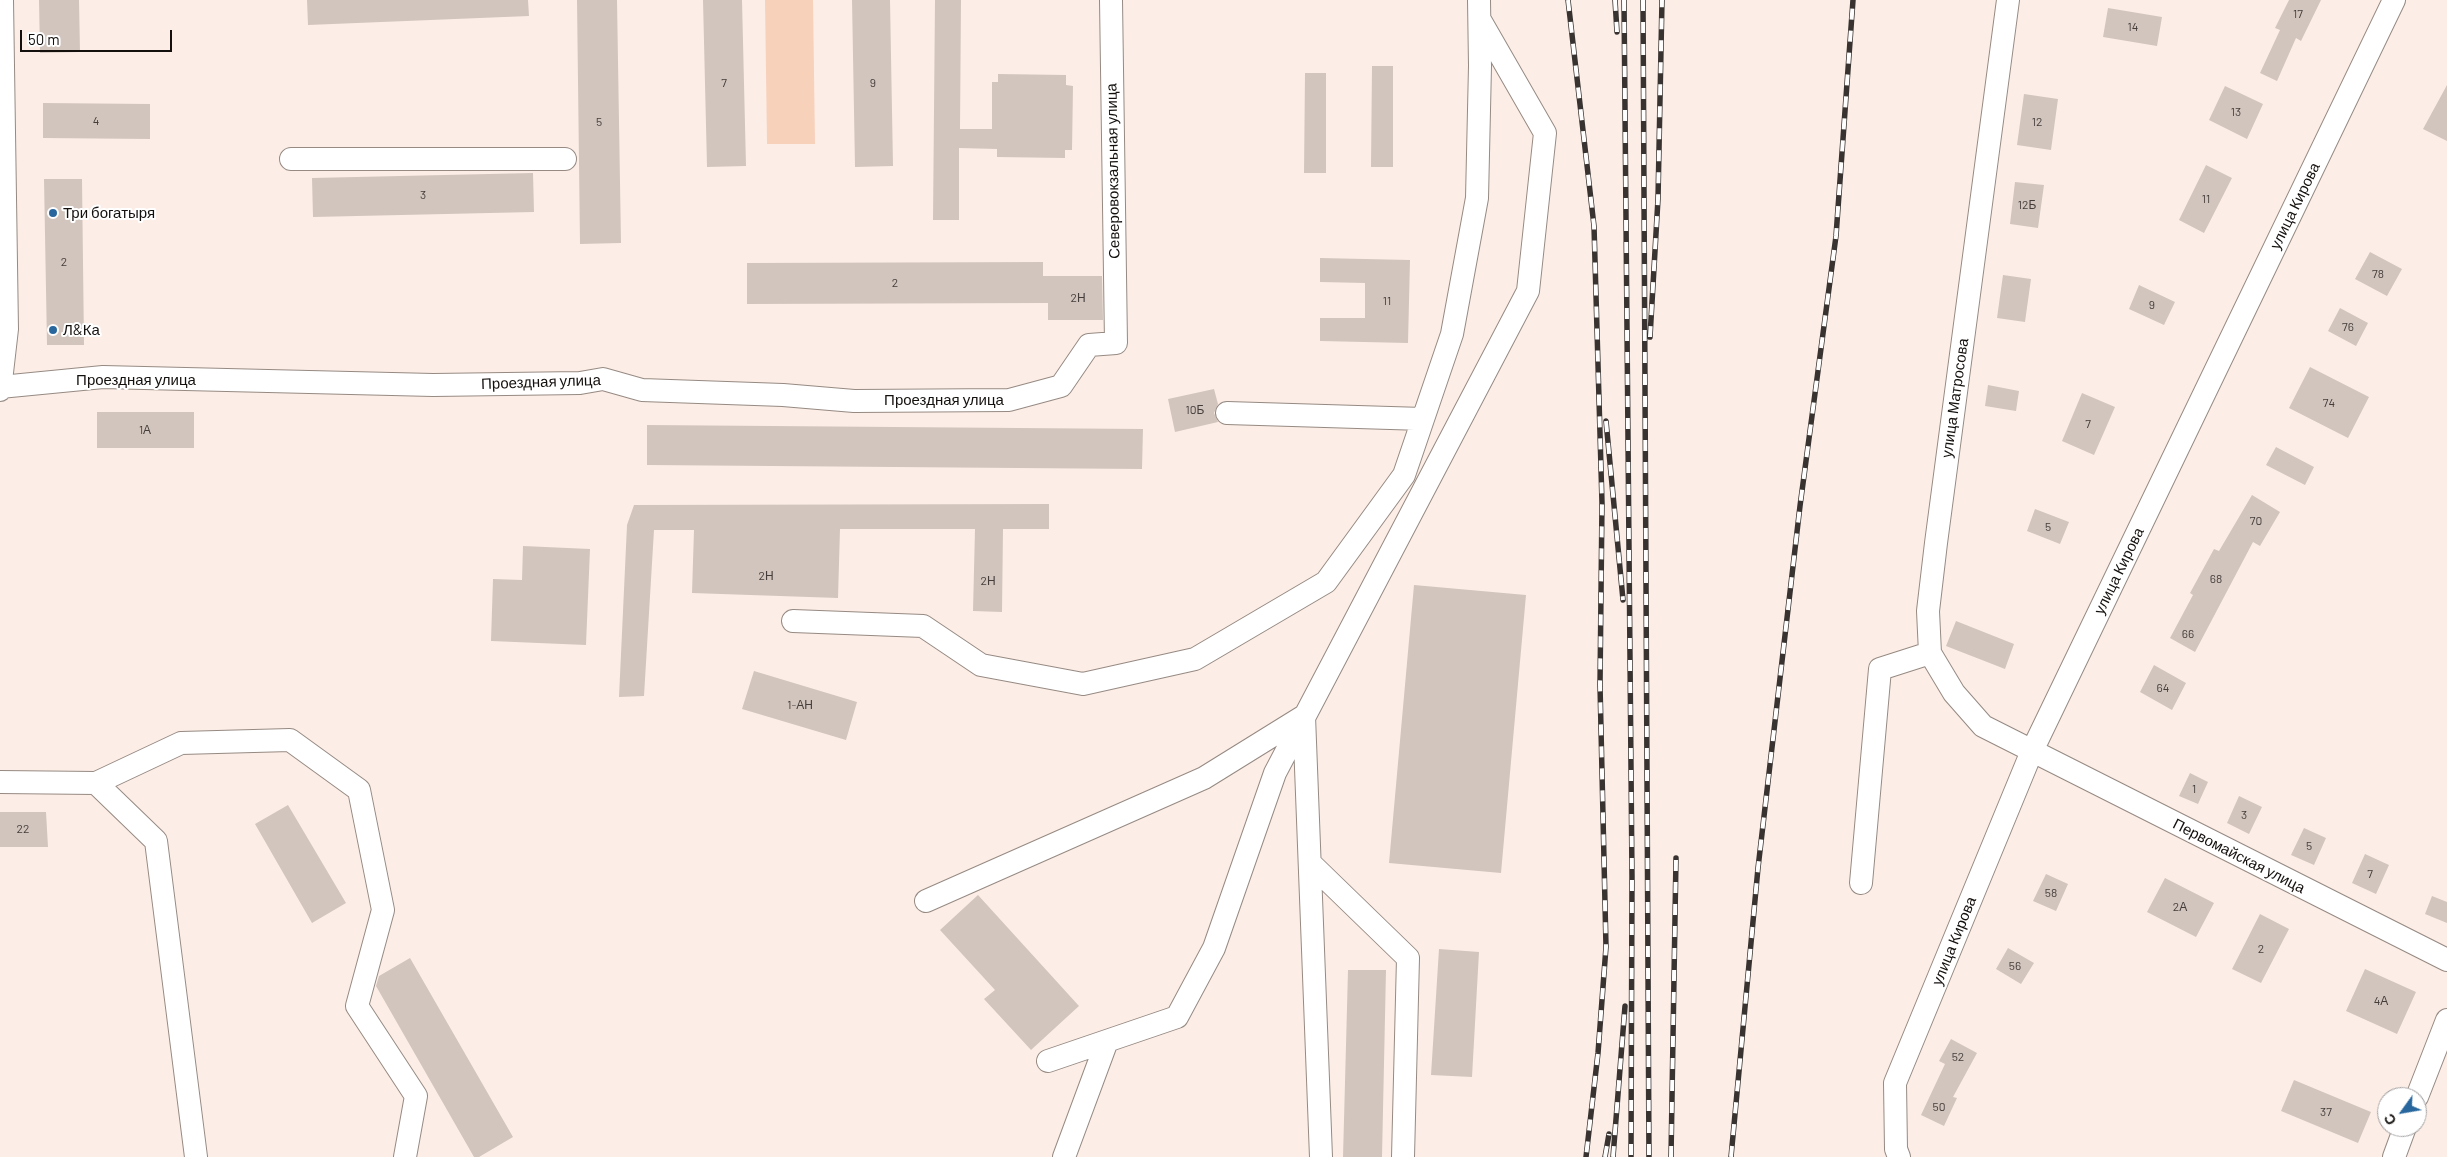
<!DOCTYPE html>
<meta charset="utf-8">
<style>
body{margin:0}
#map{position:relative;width:2447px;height:1157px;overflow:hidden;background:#fceee7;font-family:Barlow,sans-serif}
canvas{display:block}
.north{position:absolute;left:2377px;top:1087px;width:50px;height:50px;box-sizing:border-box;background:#fff;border:1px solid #a19f9f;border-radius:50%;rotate:238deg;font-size:14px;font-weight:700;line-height:20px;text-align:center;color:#14100e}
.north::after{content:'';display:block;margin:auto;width:18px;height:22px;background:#27679d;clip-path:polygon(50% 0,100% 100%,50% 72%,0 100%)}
.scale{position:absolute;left:20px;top:30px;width:152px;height:22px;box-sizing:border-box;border:2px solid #14100e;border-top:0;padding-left:6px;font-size:15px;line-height:18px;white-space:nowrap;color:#14100e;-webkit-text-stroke:4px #fff;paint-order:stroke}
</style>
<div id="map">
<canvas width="2447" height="1157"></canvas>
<div class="north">С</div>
<div class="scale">50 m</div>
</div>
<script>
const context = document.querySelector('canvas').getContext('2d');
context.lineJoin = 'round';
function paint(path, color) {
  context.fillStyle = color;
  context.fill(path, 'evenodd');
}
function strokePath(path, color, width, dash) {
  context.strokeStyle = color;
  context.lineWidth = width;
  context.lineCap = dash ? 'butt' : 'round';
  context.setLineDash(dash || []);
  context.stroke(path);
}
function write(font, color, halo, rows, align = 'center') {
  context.font = font + ' Barlow,sans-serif';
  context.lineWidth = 4;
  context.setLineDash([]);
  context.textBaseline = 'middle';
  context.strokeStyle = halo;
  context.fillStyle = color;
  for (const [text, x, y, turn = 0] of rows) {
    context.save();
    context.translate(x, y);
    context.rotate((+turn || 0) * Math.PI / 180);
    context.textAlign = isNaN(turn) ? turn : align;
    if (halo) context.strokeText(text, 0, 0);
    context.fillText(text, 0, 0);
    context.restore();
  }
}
const green = new Path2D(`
 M765,0h48l2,144h-48z`);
const building = new Path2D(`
 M39,0h40l1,52 -40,1z
 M307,0h221l1,16 -221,9z
 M577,0h40l4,243 -41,1z
 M703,0h39l4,166 -39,1z
 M852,0h38l3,166 -38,1z
 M935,0h26l-1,129h32v-47h6v-8l68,1v10l7,1 -1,64h-7v8l-68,-1v-8l-38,-1v72h-26z
 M2289,0h32l-20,41 -5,-3 -19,43 -17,-8 20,-43 -5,-2z
 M2108,8l54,9 -5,29 -54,-9z
 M1372,66h21v101h-22z
 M1305,73h21v100h-22z
 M2447,85v56l-24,-12z
 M2225,86l38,18 -16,35 -38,-19z
 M2024,94l34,5 -7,51 -34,-5z
 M43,103l107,1v35l-107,-1z
 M2206,165l26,13 -28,55 -25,-13z
 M533,173l1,39 -221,5 -1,-39z
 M44,179h38l2,166h-37z
 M2015,182l29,3 -6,43 -28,-4z
 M2370,252l32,17 -15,27 -32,-17z
 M1320,258l90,2 -2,83 -88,-2v-23h45v-35l-45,-1z
 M1043,262v14h59l1,44h-55v-17l-301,1v-41z
 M2003,275l28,4 -6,43 -28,-4z
 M2139,285l36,17 -11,23 -35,-16z
 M2340,308l28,15 -12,23 -28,-15z
 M2310,367l59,30 -21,41 -59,-30z
 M1988,385l31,6 -3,20 -31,-5z
 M1214,389l4,15 -4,9 4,9 -43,10 -7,-33z
 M2082,393l33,14 -21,48 -32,-14z
 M97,412h97v36h-97z
 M647,425l496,4 -1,40 -495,-4z
 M2276,447l38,20 -9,18 -39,-20z
 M2252,495l28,17 -20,34 -7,-4 -58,110 -25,-14 23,-43 -3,-2 24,-44 5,2z
 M1049,504v25h-46l-1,83 -29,-1 2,-82h-135l-2,69 -146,-5 2,-63h-40l-10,166 -25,1 8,-172 7,-20z
 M2035,509l34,13 -9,22 -33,-13z
 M523,546l67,3 -4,96 -95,-4 2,-62 29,1z
 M1414,585l112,10 -25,278 -112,-10z
 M1956,621l58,23 -9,25 -59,-23z
 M2154,665l32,18 -14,27 -32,-18z
 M754,671l103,31 -11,38 -104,-31z
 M2190,773l18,9 -10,22 -19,-8z
 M2239,796l23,11 -13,27 -22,-11z
 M288,805l58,98 -34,20 -57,-99z
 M0,812h46l2,35h-48z
 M2304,828l22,10 -12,27 -23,-10z
 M2365,854l24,11 -13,29 -24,-11z
 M2046,874l22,10 -12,27 -23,-10z
 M2165,878l49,25 -18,34 -49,-25z
 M978,895l101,111 -48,44 -47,-51 11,-9 -55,-60z
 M2432,896l15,6v21l-22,-9z
 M2260,914l29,15 -28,54 -29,-14z
 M2008,948l26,15 -13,21 -25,-15z
 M1439,949l40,3 -7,125 -41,-2z
 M410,958l103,179 -34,20h-5l-98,-171 3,-10z
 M2365,969l51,23 -19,42 -51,-23z
 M1348,970h38l-4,187h-39z
 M1951,1039l26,14 -24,44 4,1 -13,28 -23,-11 24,-51 -6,-3z
 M2294,1080l77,32 -13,31 -77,-32z`);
const minor = new Path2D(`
 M2008,0l-72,543 -8,68 2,42 24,40 29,33 464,234
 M291,159h274
 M0,387l103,-10 330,8 147,-2 23,-4 39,11 141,5 71,6 155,-1 52,-14 28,-41 27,-2 -5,-343
 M0,390l7,-61 -5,-329
 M1227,413l196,6
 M793,621l130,5 58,39 102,19 112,-25 131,-77 78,-107 48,-141 25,-136 3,-132 -1,-66
 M0,782l96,1 85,-40 109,-3 69,50 24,120 -26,96 59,90 -11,61
 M96,783l60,58 40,316
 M1310,863l98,95 -5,199
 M1861,883l19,-214 50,-16
 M926,901l278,-123 100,-62 17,441
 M1048,1061l129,-44 37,-69 61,-175 253,-482 17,-158 -65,-113
 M2417,1097l30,-77
 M1064,1157l43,-116
 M1899,1157l-3,-8 -1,-66 137,-332 362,-751
 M2394,1157l11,-30`);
const rail = new Path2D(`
 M1568,0l26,226 8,277 -2,182 6,262 -8,106 -12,104
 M1615,0l2,32
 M1624,0l8,876 -1,281
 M1643,0l6,1157
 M1650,337l8,-138 4,-199
 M1606,421l17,179
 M1605,1157l4,-23
 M1613,1157l12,-151
 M1671,1157l5,-299
 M1731,1157l27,-289 42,-362 36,-270 17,-236`);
const markers = [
 [53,213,5,"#27679d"],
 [53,330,5,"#27679d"]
];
const numberNames = [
 ["17",2298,14],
 ["14",2133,27],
 ["7",724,83],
 ["9",873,83],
 ["13",2236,112],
 ["4",96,121],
 ["5",599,122],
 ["12",2037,122],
 ["3",423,195],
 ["11",2206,199],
 ["12Б",2027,205],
 ["2",64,262],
 ["78",2378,274],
 ["2",895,283],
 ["2Н",1078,298],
 ["11",1387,301],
 ["9",2152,305],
 ["76",2348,327],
 ["74",2329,403],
 ["10Б",1195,410],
 ["7",2088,424],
 ["1А",145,430],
 ["70",2256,521],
 ["5",2048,527],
 ["2Н",766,576],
 ["68",2216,579],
 ["2Н",988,581],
 ["66",2188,634],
 ["64",2163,688],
 ["1-АН",800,705],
 ["1",2194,789],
 ["3",2244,815],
 ["22",23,829],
 ["5",2309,846],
 ["7",2370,874],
 ["58",2051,893],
 ["2А",2180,907],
 ["2",2261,949],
 ["56",2015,966],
 ["4А",2381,1001],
 ["52",1958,1057],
 ["50",1939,1107],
 ["37",2326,1112]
];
const streetNames = [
 ["Северовокзальная улица",1113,171,-91],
 ["улица Кирова",2295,206,-64],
 ["Проездная улица",136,380],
 ["Проездная улица",541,382,-2],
 ["улица Матросова",1955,398,-82],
 ["Проездная улица",944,400],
 ["улица Кирова",2119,571,-64],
 ["Первомайская улица",2239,856,27],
 ["улица Кирова",1954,941,-68]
];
const poiNames = [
 ["Три богатыря",63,213],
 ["Л&Ка",63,330]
];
paint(green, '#f8d1bb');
paint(building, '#d2c5be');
strokePath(minor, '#968a83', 24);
strokePath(minor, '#fff', 22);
strokePath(rail, '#383330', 5.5);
strokePath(rail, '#fff', 4, [11]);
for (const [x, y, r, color] of markers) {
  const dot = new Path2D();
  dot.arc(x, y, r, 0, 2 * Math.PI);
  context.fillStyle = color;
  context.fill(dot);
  strokePath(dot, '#fff', 2);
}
write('12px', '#443d3a', null, numberNames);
write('15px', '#14100e', '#fff', streetNames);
write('15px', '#14100e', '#fff', poiNames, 'left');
</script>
